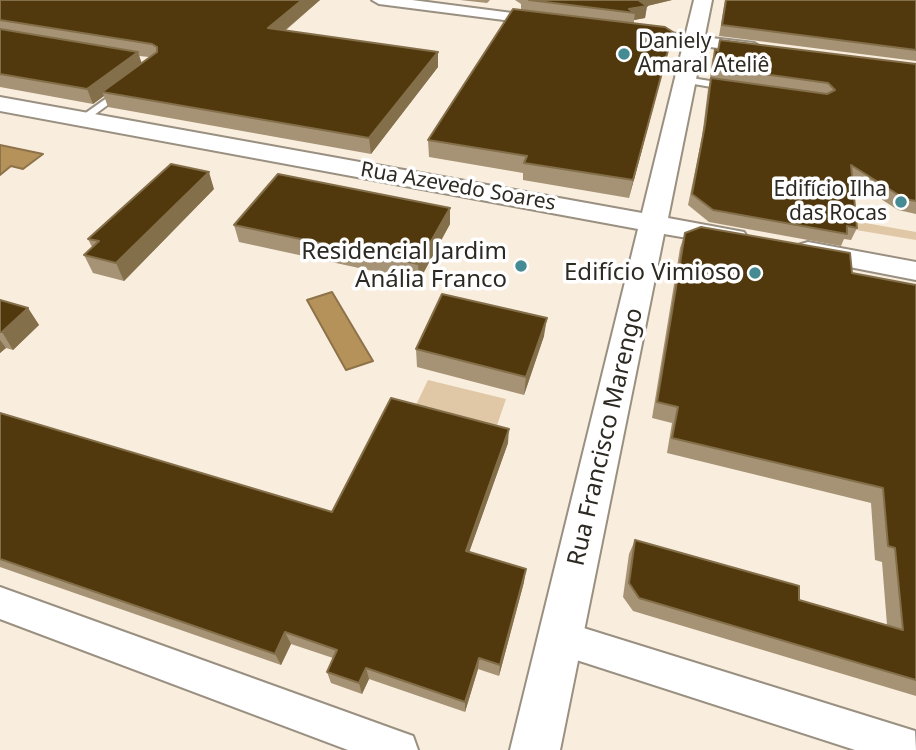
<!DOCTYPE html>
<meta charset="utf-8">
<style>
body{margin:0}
canvas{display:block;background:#f9eddd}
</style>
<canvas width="916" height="750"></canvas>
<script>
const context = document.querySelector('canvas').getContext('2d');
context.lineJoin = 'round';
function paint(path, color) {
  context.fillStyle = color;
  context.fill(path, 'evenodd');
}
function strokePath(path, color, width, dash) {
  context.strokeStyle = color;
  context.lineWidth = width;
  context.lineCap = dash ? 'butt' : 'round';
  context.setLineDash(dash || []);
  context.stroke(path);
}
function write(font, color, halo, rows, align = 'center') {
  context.font = font + ' "Noto Sans",sans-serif';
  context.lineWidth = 7;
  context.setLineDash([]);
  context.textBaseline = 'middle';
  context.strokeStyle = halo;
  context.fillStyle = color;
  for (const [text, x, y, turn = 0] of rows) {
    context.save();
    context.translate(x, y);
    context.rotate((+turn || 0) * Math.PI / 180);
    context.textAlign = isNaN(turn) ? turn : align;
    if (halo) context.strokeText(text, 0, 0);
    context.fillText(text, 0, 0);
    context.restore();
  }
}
const green = new Path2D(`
 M849,220l67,12v8l-66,-11z
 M428,380l78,19 -12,35 -82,-21z`);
const water = new Path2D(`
 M0,145l43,9 -20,15 -12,-3 -11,9z
 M332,292l41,69 -27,9 -39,-70z`);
const service = new Path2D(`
 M685,77l44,7 4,3 -4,3 -47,-8 -1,-2z
 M121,88l3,1v4l-38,28h-6v-4z`);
const minor = new Path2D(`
 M372,0h40l131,17 7,4 -7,4 -164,-21z
 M636,29l118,14 8,5 -8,5 -123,-17 -2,-3 2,-3z
 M0,587l399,144 14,5 5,14h-70l-348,-131z
 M561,621l354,110 1,19h-61l-294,-95 -12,-5 -6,-12 6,-12z`);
const tertiary = new Path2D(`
 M694,0h18l-44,218 76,14 4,6 -4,6 -10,2 -70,-12 -104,516h-50l128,-521 -638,-118v-14l642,116z
 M808,242l108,20v18l-118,-23 -4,-6 4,-6z`);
const wall = new Path2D(`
 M0,0h320l-35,31 153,36 -67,87 -263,-47 -4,-11 -11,8 -93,-17zM139,56l10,1 -8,6z
 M460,0h30l-3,3z
 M515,0h157l-25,6 -2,12 -11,2v3l39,9 -44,166 -106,-18v-7l-94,-16 -1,-17 93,-131v-5z
 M725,0h191v61l-197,-25z
 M720,40l196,24v150l-18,-4 -45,-29 4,47 -6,12 -7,-1 -3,7 -132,-24 -21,-17 14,-68 6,-48 3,-11h-1l2,-18 3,-11 2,2z
 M214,189l-90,92 -31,-8 -9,-18 8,-8 -4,-8z
 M450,224l-31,57 -180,-39 -5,-17z
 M685,233l167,40 64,12v411l-283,-85 -10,-14 6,-43 6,-14 164,60 88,25 -5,-63 -7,-2 -4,-57 -204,-50 5,-30 -20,-5 28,-170z
 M0,300l28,8 11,17 -26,25 -7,-2 -6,5z
 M544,336l-20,59 -107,-28 -1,-18z
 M0,413l332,99 176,-69 -39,109 55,30 -25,94 -21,-7 -13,43 -96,-33 -7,15 -31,-11 -4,-11 6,-14 -42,-14 -10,21 -281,-98z`);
const shadedWall = new Path2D(`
 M302,0h18l-49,42 -3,-14z
 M634,0h38l-25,6 -2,12 -11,2 1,-7 -6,-1z
 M673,32l-4,16 -40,150 4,-18z
 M138,52l5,15 -41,25 2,4 -11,8 -6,-15z
 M438,52v15l-67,87 -2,-16z
 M209,172l5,17 -90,92 -8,-18z
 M450,208v16l-31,57 -1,-17z
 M28,308l11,17 -26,25 -11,-18z
 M547,318l-3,18 -20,59 2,-18z
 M0,340l6,8 -6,5z
 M509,429l-1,14 -43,121 1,-13z
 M526,569l-2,13 -25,94 1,-11z
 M285,632l6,12 -10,21 -6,-11z
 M479,658l-1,11 -13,43v-10z
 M366,668l3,11 -7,15 -3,-11z`);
const building = new Path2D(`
 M0,0h302l-34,28 170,24 -69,86 -267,-46 55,-40v-5l-5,-3 -152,-24z
 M529,0h109l9,6 -18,3 6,4z
 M726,0h190v50l-194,-25z
 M513,9l152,18 8,5 -40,148 -109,-17 3,-7 -99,-16z
 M0,29l138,23 -51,37 -87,-15z
 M720,40l196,24v137l-11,-2 -54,-34 6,63 -10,-2v8l-134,-24 -21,-16 13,-69 6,-47 116,16 8,-4 -7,-7 -115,-16 2,-18 3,2z
 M171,164l38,8 -93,91 -32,-8 15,-14 -11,-2z
 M278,174l172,34 -32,56 -184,-39z
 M701,227l149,26 2,20 64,12v395l-277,-82 -10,-15 6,-43 164,46v14l104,30 -8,-82 -7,-2 -5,-58 -211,-50 6,-31 -21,-5 28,-169z
 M442,294l105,24 -21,59 -110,-28z
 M0,300l28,8 -26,24h-2z
 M391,398l118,31 -43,122 60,18 -26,96 -21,-7 -14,44 -99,-34 -7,15 -32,-11 10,-22 -52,-18 -10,22 -275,-95v-146l332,99z`);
const markers = [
 [624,54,7,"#448b93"],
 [901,202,7,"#448b93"],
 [521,266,7,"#448b93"],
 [755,273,7,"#448b93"]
];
const farPoinames = [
 ["Daniely",638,42],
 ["Amaral Ateliê",638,66],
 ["Edifício Ilha",887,190,"right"],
 ["das Rocas",887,214,"right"]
];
const farStreetnames = [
 ["Rua Azevedo Soares",458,187,10]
];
const poiNames = [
 ["Residencial Jardim",507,252],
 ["Anália Franco",507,280],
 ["Edifício Vimioso",741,273]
];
const streetNames = [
 ["Rua Francisco Marengo",606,437,-77]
];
paint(green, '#e0c8a6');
paint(water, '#b6925b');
strokePath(water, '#8d724a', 2);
strokePath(service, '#9a9081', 4);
strokePath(minor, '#9a9081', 4);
strokePath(tertiary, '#9a9081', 4);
paint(service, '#fff');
paint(minor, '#fff');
paint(tertiary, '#fff');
paint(wall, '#a69375');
paint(shadedWall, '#846f4b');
paint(building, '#52390d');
strokePath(building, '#846f4b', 2);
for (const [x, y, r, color] of markers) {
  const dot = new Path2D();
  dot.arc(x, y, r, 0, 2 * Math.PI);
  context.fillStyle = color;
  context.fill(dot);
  strokePath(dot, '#fff', 2.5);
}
write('21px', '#2d2923', '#fff', farPoinames, 'left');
write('21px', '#2d2923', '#fff', farStreetnames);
write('24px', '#2d2923', '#fff', poiNames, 'right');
write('24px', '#2d2923', '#fff', streetNames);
</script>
